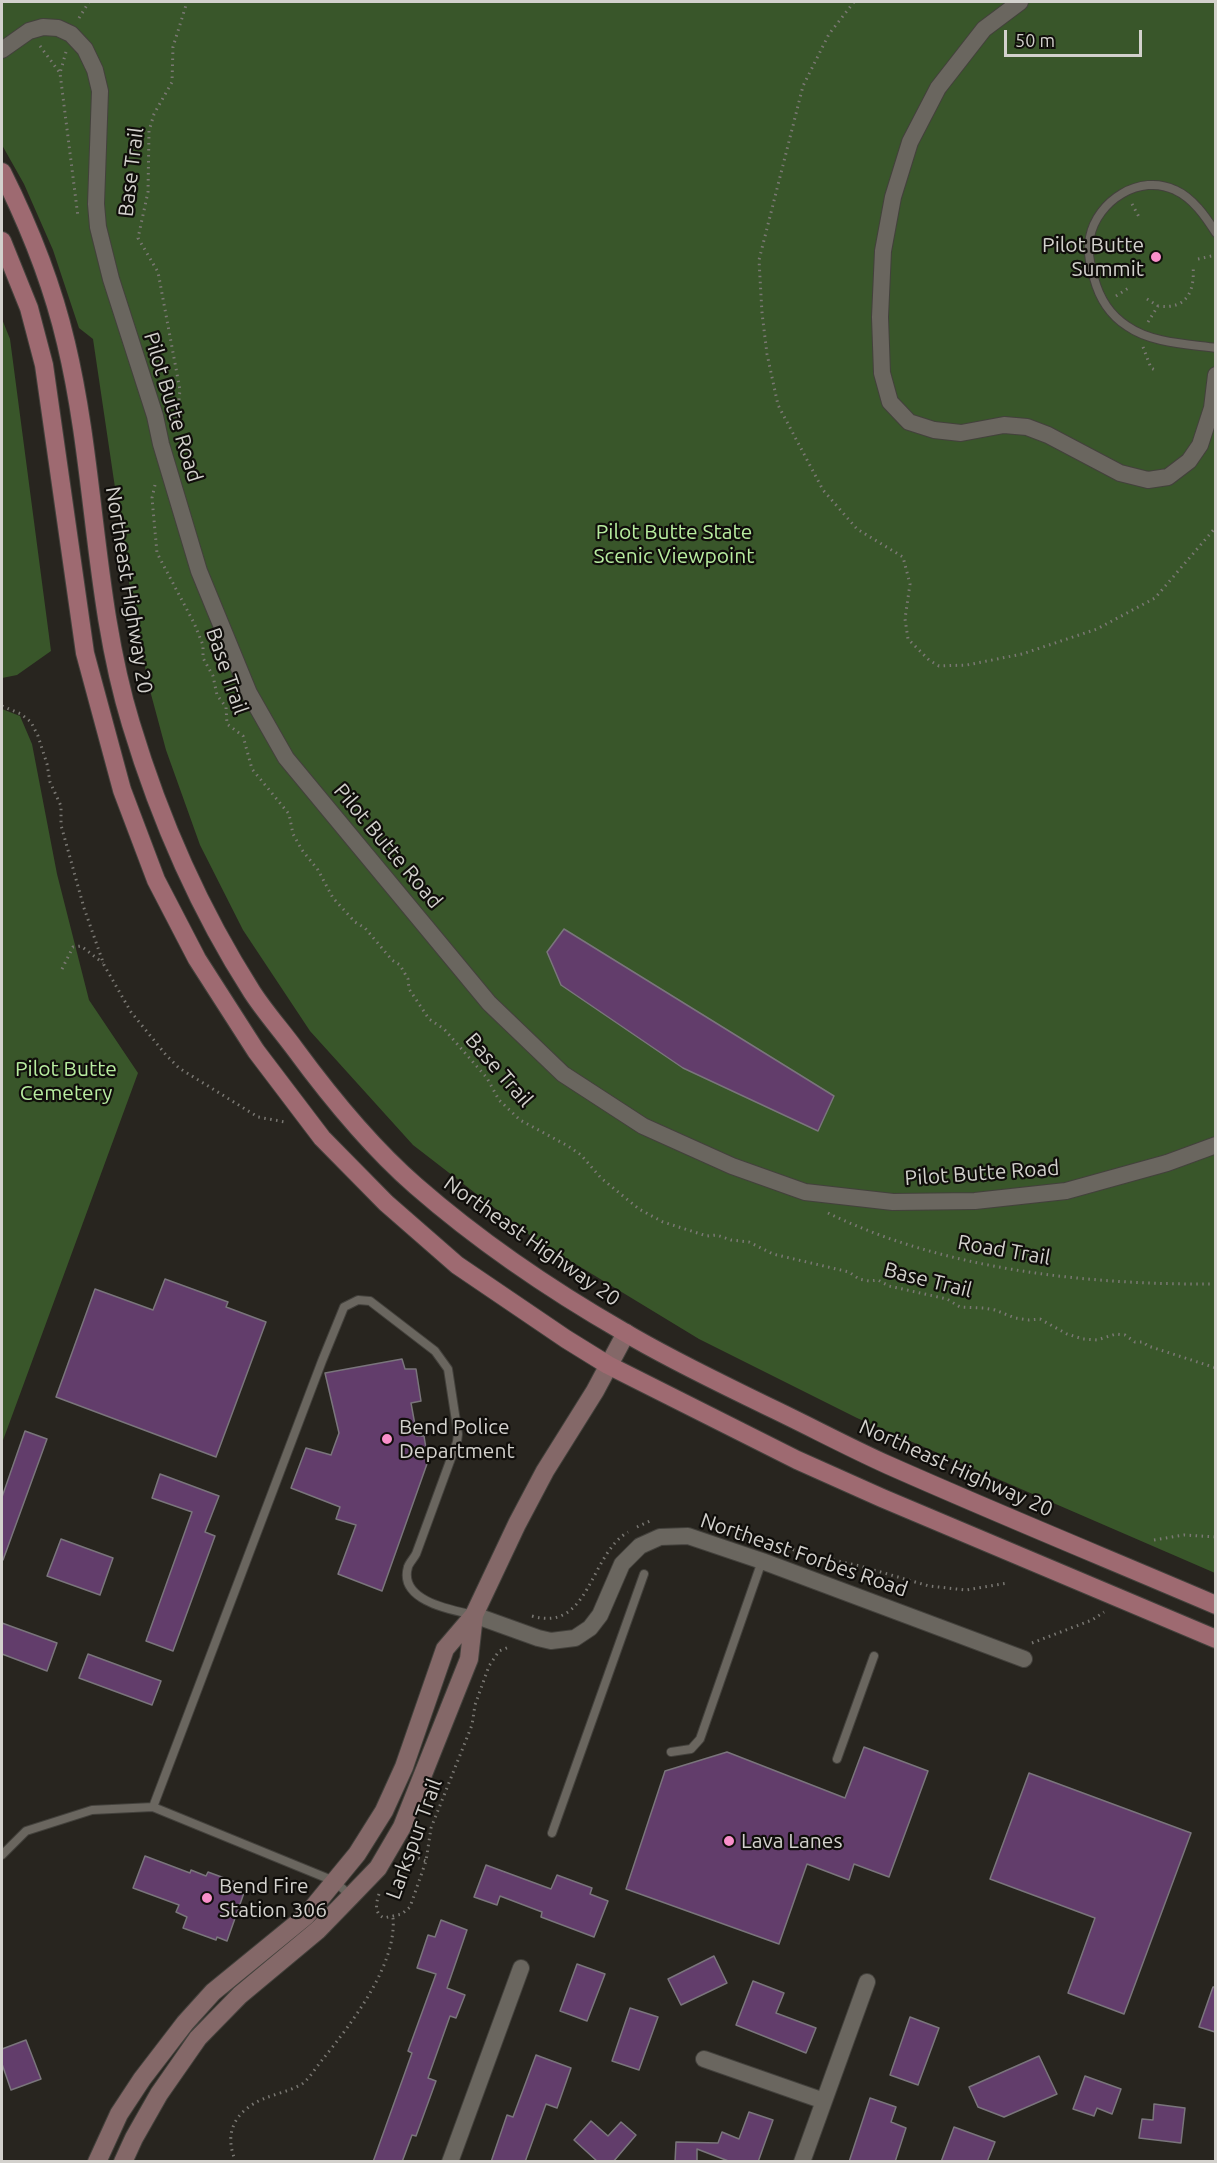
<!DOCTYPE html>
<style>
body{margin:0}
#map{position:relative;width:1217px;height:2163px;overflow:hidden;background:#28251f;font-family:Ubuntu,sans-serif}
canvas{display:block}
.frame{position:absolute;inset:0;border:3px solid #d3d1cd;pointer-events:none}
.scale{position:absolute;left:1004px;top:30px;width:138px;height:27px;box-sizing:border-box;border:3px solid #d3d1cd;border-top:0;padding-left:8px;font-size:18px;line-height:21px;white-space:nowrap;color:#d3d1cd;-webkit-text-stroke:4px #100e0b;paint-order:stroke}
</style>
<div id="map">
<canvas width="1217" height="2163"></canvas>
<div class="frame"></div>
<div class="scale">50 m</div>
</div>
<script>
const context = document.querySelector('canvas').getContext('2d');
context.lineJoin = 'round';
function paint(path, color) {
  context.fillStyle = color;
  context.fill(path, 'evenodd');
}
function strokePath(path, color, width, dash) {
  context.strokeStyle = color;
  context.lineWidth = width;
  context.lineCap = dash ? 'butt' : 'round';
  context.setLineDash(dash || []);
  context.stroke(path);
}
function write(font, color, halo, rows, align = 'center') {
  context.font = font + ' Ubuntu,sans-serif';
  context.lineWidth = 4.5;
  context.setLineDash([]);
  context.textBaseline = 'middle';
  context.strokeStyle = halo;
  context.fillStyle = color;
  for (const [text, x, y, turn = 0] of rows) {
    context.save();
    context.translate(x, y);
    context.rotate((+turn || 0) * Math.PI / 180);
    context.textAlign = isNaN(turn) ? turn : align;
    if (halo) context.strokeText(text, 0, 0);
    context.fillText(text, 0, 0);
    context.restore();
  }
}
const green = new Path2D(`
 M2,2h1213v1571l-358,-155 -158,-79 -163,-99 -123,-95 -103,-114 -67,-101 -43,-85 -34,-95 -18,-67 -18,-94 -37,-250 -14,-11 -26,-78 -29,-66 -22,-39z
 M2,319l8,20 41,312 -34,24 -15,3z
 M2,709l18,7 12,28 25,130 32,126 49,73 -136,370z`);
const building = new Path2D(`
 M564,929l270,167 -16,35 -135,-63 -122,-83 -14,-33z
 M165,1279l63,23 -2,5 40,15 -50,135 -160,-60 39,-108 58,21z
 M402,1359l3,10h11l5,32 -10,2 6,33h7l4,25 -46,130 -44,-17 18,-49 -20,-6 4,-12 -49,-19 15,-40 25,7 8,-22 -14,-60z
 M25,1431l22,8 -44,121h-1v-63z
 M160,1474l59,22 -14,36 10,4 -42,115 -27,-10 46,-129 -40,-14z
 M61,1539l52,19 -13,37 -53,-19z
 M2,1623l55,20 -10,28 -45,-17z
 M88,1654l73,27 -9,24 -73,-27z
 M864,1747l64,24 -39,106 -35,-13 -5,16 -42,-16 -28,80 -153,-55 39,-118 62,-19 118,46z
 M1029,1773l162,60 -67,181 -56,-21 27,-75 -105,-39z
 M145,1856l45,17 1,-3 15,6 2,-4 30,11 -1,4 8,3 -18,51 -10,-4 -1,3 -33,-12 4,-11 -11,-5 3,-7 -46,-17z
 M486,1865l65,24 6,-14 35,13 -2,6 18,7 -14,36 -53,-20 1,-5 -42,-16 -3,9 -23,-8z
 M441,1920l26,10 -20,58 18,7 -9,23 -6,-2 -22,62 8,3 -20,55 -4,-1 -10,27h-29l39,-109 -4,-2 28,-77 -19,-6 11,-33 7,2z
 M714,1956l13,27 -46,22 -13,-26z
 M577,1964l28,10 -18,47 -27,-10z
 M753,1981l31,12 -8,20 40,15 -10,25 -70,-28z
 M1213,1987h2v45l-16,-5z
 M630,2008l28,9 -19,53 -27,-9z
 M910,2017l29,11 -21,57 -28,-10z
 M26,2040l15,39 -30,11 -9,-26v-15z
 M536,2055l35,13 -14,40 -11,-4 -21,58h-34l16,-47 6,2z
 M1039,2056l18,38 -53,23 -26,-10 -9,-20z
 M1085,2076l36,13 -9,25 -15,-6 -3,8 -21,-7z
 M870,2098l26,9 -5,15 15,6 -11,34h-46z
 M1154,2104l31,4 -4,35 -42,-5 3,-19 11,1z
 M749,2112l24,8 -15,42h-27l-34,-13v13h-22l1,-20 42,1 4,-11 17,7z
 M591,2121l17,15 13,-14 15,13 -23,27h-15l-24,-22z
 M954,2127l41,15 -8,20h-46z`);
const path = new Path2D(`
 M854,2l-25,32 -26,52 -44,174 3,53 5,41 11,51 45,85 34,39 46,28 7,27 -5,35 3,20 21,21 10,6 28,-1 55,-11 75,-25 58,-31 61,-71
 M79,18l10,-16
 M40,46l20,27
 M66,52l-6,21 18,144
 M1132,204l7,13
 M1198,259l18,-4
 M1116,296l14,-9
 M1147,299l11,7
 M1148,322l10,-16c30,4 37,-16 35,-41
 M1143,347l8,21 4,2
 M174,423l3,-5 3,-28 -22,-118 -20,-34 10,-46 1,-61 5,-17 18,-32 1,-35 14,-45
 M155,485l-3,13 5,55 37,70 9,22v13l10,18 4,19 9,12 1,17 16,12 9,33 37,45 4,20 9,16 16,20 15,28 22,24 10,6 27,32 8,5 8,14 1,10 20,30 15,10 43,49 12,22 21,20 48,26 13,9 20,23 38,31 24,13 44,14 10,-1 14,5 18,2 24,12 76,18 10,7 10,2 9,-1 11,6 58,13 13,8 24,1 11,2 20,8 14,2 11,-1 27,15 16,5 14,1 19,-6 9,1 10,7h8l5,4 68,22
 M2,706l19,8 10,8 7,14 9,28 3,18 11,24v19l23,83 20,57 27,47 35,43 13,13 79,49 27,5
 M62,969l11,-22 8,-1 22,17
 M828,1213c117,57 259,72 388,71
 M637,1527l13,-6
 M724,1528l83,26 53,12 69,20 37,4 41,-7
 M1154,1540l30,-5 32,2
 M840,1564l9,11
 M532,1616c58,17 57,-61 96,-84
 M1032,1643l60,-23 12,-8
 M407,1854l19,7
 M379,1894c-3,10 -5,19 5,24l18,-4 8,-7 16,-46 5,-33 41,-103 3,-20 14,-39 10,-15 10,-4
 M236,2162c-13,-29 -1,-51 27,-63 12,-5 27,-8 39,-15 8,-6 14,-17 21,-25 28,-35 74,-94 70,-141`);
const lane = new Path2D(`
 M1216,233c-10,-16 -23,-35 -41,-43 -35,-17 -78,11 -85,47 -3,13 0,28 4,41 5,19 16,37 33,48 24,17 60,18 89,22
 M671,1752l20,-3 9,-10 62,-178
 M837,1759l37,-103
 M153,1807l169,-446 22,-54 14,-7 12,1 65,50 13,18 10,65 -1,8 -41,112c-2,4 -7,9 -8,13 -10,34 44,43 66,48
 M552,1833l92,-259
 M2,1855l24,-24 66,-21 61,-3 181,74 17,15`);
const street = new Path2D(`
 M1020,2l-36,27 -46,59 -28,54 -17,55 -10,54 -3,66 2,56 8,29 19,20 25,8 27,3 43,-8 23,2 21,8 72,38 28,7 20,-3 21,-16 11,-16 12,-37 4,-33
 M2,50l27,-19 14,-4 15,1 13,6 14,15 10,21 5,21 -4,113 2,23 13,52 44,137 6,28 38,127 50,122 37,65 203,245 74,71 80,52 89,40 73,26 88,10 82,-1 91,-10 101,-28 49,-18
 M474,1615l64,23 13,3 24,-3 15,-10 10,-13 22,-51 18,-18 20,-9 28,-1 74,25 262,98
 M704,2059l120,42
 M450,2162l71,-194
 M802,2162l65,-180`);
const secondary = new Path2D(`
 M97,2162l22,-48 23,-35 43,-56 28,-31 93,-76 51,-62 27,-43 20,-44 41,-118 29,-34 43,-91 28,-53 50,-80 31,-58
 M123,2162l11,-24 25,-44 39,-56 42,-43 78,-65 33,-34 27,-28 24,-41 67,-168 5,-44`);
const primary = new Path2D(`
 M2,172c27,54 50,111 64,171 30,125 27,257 65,381 28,93 68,185 121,268 13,20 29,38 43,57 36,49 75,97 121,137 63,55 135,104 208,146 47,28 96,51 145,75 40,19 79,40 119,58 108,48 218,93 328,140
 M2,241l27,67 15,57 41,288 37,137 34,90 41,79 59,92 66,87 64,65 71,62 109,74 42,26 189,95 85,38 334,141`);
const markers = [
 [1156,257,6,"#f98fca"],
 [387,1439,6,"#f98fca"],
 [729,1841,6,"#f98fca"],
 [207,1898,6,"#f98fca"]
];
const streetNames = [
 ["Base Trail",131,172,-83],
 ["Pilot Butte Road",173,407,73],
 ["Northeast Highway 20",129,590,81],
 ["Base Trail",227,671,71],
 ["Pilot Butte Road",388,846,50],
 ["Base Trail",499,1070,49],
 ["Pilot Butte Road",982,1173,-4],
 ["Northeast Highway 20",532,1241,35],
 ["Road Trail",1004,1250,10],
 ["Base Trail",928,1280,14],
 ["Northeast Highway 20",956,1468,24],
 ["Northeast Forbes Road",804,1555,19],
 ["Larkspur Trail",414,1839,-70]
];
const poiNames = [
 ["Pilot Butte",1144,245,"right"],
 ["Summit",1144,269,"right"],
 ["Bend Police",399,1427],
 ["Department",399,1451],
 ["Lava Lanes",741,1841],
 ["Bend Fire",219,1886],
 ["Station 306",219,1910]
];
const parkNames = [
 ["Pilot Butte State",674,532],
 ["Scenic Viewpoint",674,556],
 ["Pilot Butte",66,1069],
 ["Cemetery",66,1093]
];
paint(green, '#39562a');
paint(building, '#623d6b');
strokePath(building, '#7a757c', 1.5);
strokePath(lane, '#43413c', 10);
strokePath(street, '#43413c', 18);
strokePath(secondary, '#43413c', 20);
strokePath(primary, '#43413c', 20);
strokePath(path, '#7a7873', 3, [1.5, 4.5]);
strokePath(lane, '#6a665f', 8);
strokePath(street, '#6a665f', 16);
strokePath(secondary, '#846868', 18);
strokePath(primary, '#9e6a71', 18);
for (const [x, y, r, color] of markers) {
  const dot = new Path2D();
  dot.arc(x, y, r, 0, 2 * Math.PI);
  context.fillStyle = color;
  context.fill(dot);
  strokePath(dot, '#100e0b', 2);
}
write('21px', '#d3d1cd', '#100e0b', streetNames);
write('21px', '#d3d1cd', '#100e0b', poiNames, 'left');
write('21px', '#b8eda0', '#100e0b', parkNames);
</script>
